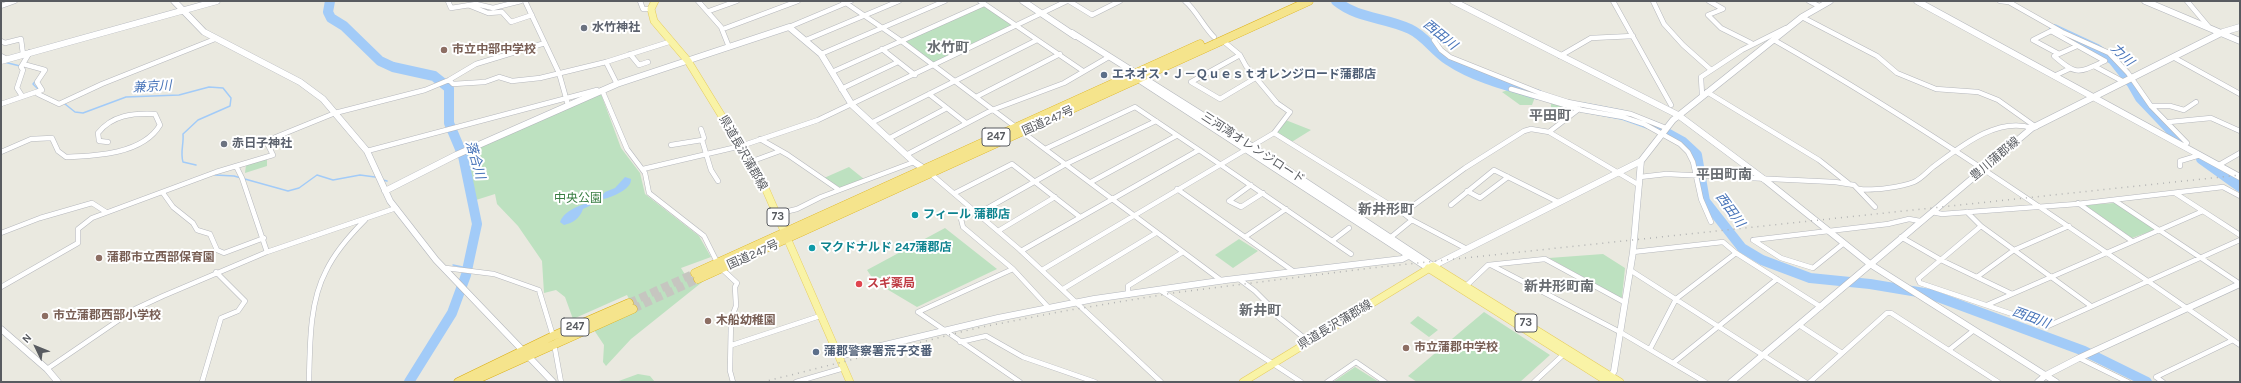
<!DOCTYPE html>
<meta charset="utf-8">
<style>
body{margin:0}
#map{position:relative;width:2241px;height:383px;overflow:hidden;background:#eae9e0;font-family:Karla,sans-serif}
canvas{display:block}
.frame{position:absolute;inset:0;border:2px solid #585b60;pointer-events:none}
.north{position:absolute;left:16px;top:327px;width:40px;height:40px;-webkit-text-stroke:3px #fff;paint-order:stroke;rotate:313deg;font-size:11px;font-weight:700;line-height:16px;text-align:center;color:#585b60}
.north::after{content:'';display:block;margin:auto;width:14px;height:18px;background:#585b60;clip-path:polygon(50% 0,100% 100%,50% 72%,0 100%)}
</style>
<div id="map">
<canvas width="2241" height="383"></canvas>
<div class="frame"></div>
<div class="north">N</div>
</div>
<script>
const context = document.querySelector('canvas').getContext('2d');
context.lineJoin = 'round';
function paint(path, color) {
  context.fillStyle = color;
  context.fill(path, 'evenodd');
}
function strokePath(path, color, width, dash) {
  context.strokeStyle = color;
  context.lineWidth = width;
  context.lineCap = dash ? 'butt' : 'round';
  context.setLineDash(dash || []);
  context.stroke(path);
}
function write(font, color, halo, rows, align = 'center') {
  context.font = font + ' Karla,"Noto Sans JP",sans-serif';
  context.lineWidth = 4;
  context.setLineDash([]);
  context.textBaseline = 'middle';
  context.strokeStyle = halo;
  context.fillStyle = color;
  for (const [text, x, y, turn = 0] of rows) {
    context.save();
    context.translate(x, y);
    context.rotate((+turn || 0) * Math.PI / 180);
    context.textAlign = isNaN(turn) ? turn : align;
    if (halo) context.strokeText(text, 0, 0);
    context.fillText(text, 0, 0);
    context.restore();
  }
}
const green = new Path2D(`
 M984,6l28,19 -78,38 -30,-23z
 M1511,89l24,8 -3,8h-12l-18,-13z
 M601,94l20,54 19,25 5,21 54,42 12,21 -30,11 11,18 14,-7 -75,60 -25,27 -3,-4 1,-17 -10,-15 42,-18 -9,-17 -54,24 -8,-22 -9,-7 -12,3 -2,-32 -24,-35 -21,-22 -2,-10 -19,6 -5,-2 -7,-34v-11z
 M1551,101l28,8 -15,11 -13,-10z
 M1283,119l28,11 -21,13 -16,-10z
 M267,158v8l-22,7 1,-8z
 M849,167l15,12 -23,9 -17,-10z
 M2115,203l42,26 -25,9 -47,-33z
 M945,228l52,41 -80,38 -42,-25 -8,-12z
 M1239,239l19,12 -25,17 -18,-13z
 M1603,254l22,14 -3,29h-3l-70,-39z
 M1484,312l66,43 -30,27h-103l-9,-6z
 M1418,316l20,14 -9,7 -19,-14z
 M1355,367l24,15h-46z
 M638,374l12,2 5,6h-39z`);
const water = new Path2D(`
 M625,177l6,2c1,10 -19,18 -27,20l-3,-2 4,-5 10,-4z
 M598,198l4,2 -19,9c-3,9 -10,14 -19,16l-4,-3c6,-15 26,-17 38,-24z`);
const stream = new Path2D(`
 M4,62l16,4
 M38,78l-5,6 6,6
 M65,104l10,8 8,1 43,-16 53,-2 30,-8 14,1 8,10 -1,8 -32,14 -15,14c1,10 -3,18 0,28l13,3
 M215,175l19,1 54,15 11,-3 18,-13 16,5 27,-5 15,2
 M383,180l4,1
 M453,265l14,3`);
const river = new Path2D(`
 M330,1l-2,11 3,6 13,8 36,35 13,6 41,9 15,12v35l14,33 14,68 -11,51 -14,38 -43,69
 M1336,1c22,18 49,16 74,28 15,7 24,22 38,31 27,18 60,26 91,35
 M2054,29l43,20 16,11 19,24 8,14 41,43
 M1581,107l42,8 31,11 29,16 14,13 8,46 37,47 20,12 48,18 60,6 60,10 154,57 63,31
 M2201,159l39,28`);
const highwayTunnel = new Path2D(`
 M629,303l66,-30
 M633,309l65,-30`);
const street = new Path2D(`
 M448,1l3,7 25,-4 17,4 28,-7
 M525,1l34,72 9,32
 M640,1l3,8h8
 M698,1l23,26 8,20
 M843,1l57,39 145,109 90,-42 64,43
 M980,1l103,70
 M1069,1l23,14 28,-14
 M1185,1c11,9 18,25 29,36
 M1613,1l58,104
 M1653,1l11,23 19,21 27,24
 M1709,1l14,8 -15,6 13,13 30,15
 M1809,1l10,5
 M2000,1l9,1 53,30 47,21 19,20 23,33 36,37 -4,3
 M2187,1l21,25
 M468,5l20,8 14,-1 9,10 21,-7
 M1,6l14,-5
 M709,11l28,-10
 M1802,17l75,39 20,17 39,16 42,3 20,8 38,27
 M789,27l62,-26
 M723,29l75,-28
 M2051,31l54,30c-27,12 -28,15 -51,-5l5,-2 -26,-14z
 M806,40l93,-39
 M1434,40l7,10 9,7 90,36 28,9 63,12 35,14
 M1774,40c162,92 313,199 466,305
 M1,41l4,2 16,-4 2,15
 M882,49l33,26
 M630,54l9,11 9,-3
 M821,54l124,-53
 M2059,54l18,-8
 M1240,55l-49,27 29,17 37,-22
 M1,56l6,3
 M1560,56l31,-18 42,-2
 M2173,57l67,37
 M606,62l11,22
 M2094,66l30,16
 M832,72l152,-68
 M2054,76l15,-7
 M449,80l4,4 32,-2 14,-5 13,4 28,-3 66,-16 66,-21
 M841,89l57,-27
 M1511,89l71,21 41,7 21,7 36,20 8,8 5,10 8,37 10,23
 M602,90l25,59 18,24 4,20 55,43 13,26
 M1707,92l112,68 29,23
 M38,94l21,10 43,-20 113,-45
 M929,94l37,29
 M1702,95l-1,-18 41,-27 44,-22
 M22,96l-5,-8 6,-18 -2,-3 9,-15
 M976,97l84,-43
 M1,104l41,-14 -5,-8 8,-12 -22,-6
 M2151,106h19l14,4 12,-8
 M2169,122l42,-4 29,13
 M871,123l166,-83
 M1549,132l30,-23
 M1274,133l129,80
 M760,139l28,16 51,35
 M888,139l59,-31
 M702,140l9,30 7,11
 M671,145l31,-5 2,-2 -3,-9
 M1045,149l177,132
 M367,151l230,-61
 M1,152l30,-13 21,-1 6,13 8,6c30,-1 77,-3 94,-32l-5,-11c-22,-1 -43,1 -57,19l1,8 9,1
 M906,155l86,-45 72,-27 43,-25
 M750,162l30,-11
 M2219,165l21,-12
 M236,166l6,12 25,74
 M2180,166v-5l20,-6
 M643,169l98,-23 77,-26 249,-119
 M931,174l88,75 142,133
 M1640,177l26,-3 169,8 19,3 21,22
 M1091,182l85,-46
 M1251,185l-22,16 12,6 22,-14
 M1177,189l116,82
 M1859,189c13,2 43,-2 55,-7 7,-3 13,-10 19,-15 26,-19 64,-51 99,-39
 M1467,191l13,7 28,-21
 M163,193l10,14 20,16 4,7 13,4 7,16 7,3 40,-15
 M955,193l57,-29 68,53
 M2114,200l126,84
 M2078,203l54,38
 M1451,205l43,-35 64,32
 M975,210l-14,9 2,8 50,42 36,39
 M2203,211l37,24
 M1932,212l10,2 135,-10 146,-17 17,9
 M1967,212l14,14 110,80
 M979,213l87,-49 90,-43
 M776,214l21,-5 24,-12 93,-35
 M1412,220l53,28
 M1981,226l-63,53 2,4 128,43 192,-86
 M998,231l57,-34
 M1,233l39,-15 52,-15 14,9
 M1245,237l41,-28
 M1901,237l40,23 71,34
 M1390,238l22,-18 -9,-7 62,-45 59,-37 7,-2 18,3 90,53
 M1753,240l135,-16 21,-5 11,2
 M1753,240l28,18 32,10 31,-25
 M1332,241l17,-13
 M1021,251l178,-101 152,104
 M1633,252l90,-10 13,11 85,54
 M1491,265l129,67 85,50
 M446,268l48,6 45,16 14,46
 M722,269l15,14 -2,4 1,19 -5,13 -1,52 3,11
 M1013,269l-95,43 102,70
 M1042,270l232,-137 16,-21 -13,-9 -31,-37 -6,-11 -18,-15
 M1630,270l175,112
 M1977,277l37,-27 55,-24
 M1239,279l16,12 23,23 -1,2 31,25
 M1466,286l22,-21 57,-6 79,43
 M1,287l77,-44v-14l14,-11 124,-46 57,-17 -7,-14 69,-28 90,-23 24,-10 27,-16 69,-21
 M1063,289l93,-56
 M1160,290l141,92
 M1128,295v-9l55,-34
 M1987,305l216,-94 -28,-18
 M1799,325l43,28
 M960,342l26,-6 37,21 72,25
 M732,345l88,-29
 M555,349l6,33
 M1650,349l26,-50 60,-46
 M1949,350l25,-20
 M2079,358l49,24
 M1673,363l104,-84
 M47,369l88,-60 28,-13 104,-44 129,-44
 M202,382l19,-64 17,-7 7,-10 -29,-29
 M309,382c1,-36 0,-79 17,-111 9,-19 24,-36 39,-51
 M796,382l48,-14
 M1327,382l29,-20 29,20
 M1534,382l30,-28
 M1810,382l77,-69h4l107,69
 M2163,382l-7,-5 77,-37`);
const secondary = new Path2D(`
 M174,1l30,31 96,50 23,17 44,52 23,50 46,59 117,122
 M1023,1l52,35
 M1453,1l225,114 87,65 105,84 186,118
 M1917,1l323,176
 M2145,1l95,40
 M1072,33l181,114 180,119 208,-105 32,-41 129,-103 28,-16
 M1,61l216,-60
 M1135,77l293,191
 M385,191l71,-36 161,-71 172,-57 32,27 31,51 62,57 12,8
 M1,329l46,40 11,13
 M839,356l159,-38 96,-19 132,-19 176,-21 6,-3
 M1611,376l3,-5 19,-119 8,-91
 M1731,382l301,-254 191,-96 17,-5
 M2038,382l8,-7 33,-17 161,-74`);
const primary = new Path2D(`
 M655,1l-4,8 3,12 34,40 75,122 87,199
 M1428,268l180,114
 M1243,382l190,-116 187,116`);
const highway = new Path2D(`
 M695,273l505,-229
 M698,279l611,-278
 M458,382l95,-46 76,-33
 M471,382l162,-73`);
const rail = new Path2D(`
 M763,382l214,-54 87,-17 109,-18 198,-25 869,-93`);
const markers = [
 [584,28,4,"#6b7280"],
 [444,50,4,"#8d6e63"],
 [1104,75,4,"#5c6f8a"],
 [224,144,4,"#6b7280"],
 [915,215,4,"#0f9aa8"],
 [812,248,4,"#0f9aa8"],
 [99,258,4,"#8d6e63"],
 [859,284,4,"#e0444e"],
 [45,316,4,"#8d6e63"],
 [708,321,4,"#8d6e63"],
 [1406,348,4,"#8d6e63"],
 [816,352,4,"#5c6f8a"]
];
const shields = [
 [996,137,28],
 [778,217,22],
 [1526,323,22],
 [575,327,28]
];
const shieldNames = [
 ["247",996,137],
 ["73",778,217],
 ["73",1526,323],
 ["247",575,327]
];
const worshipNames = [
 ["水竹神社",592,28],
 ["赤日子神社",232,144]
];
const educationNames = [
 ["市立中部中学校",452,50],
 ["蒲郡市立西部保育園",107,258],
 ["市立蒲郡西部小学校",53,316],
 ["木船幼稚園",716,321],
 ["市立蒲郡中学校",1414,348]
];
const serviceNames = [
 ["エネオス・Ｊ－Ｑｕｅｓｔオレンジロード蒲郡店",1112,75],
 ["蒲郡警察署荒子交番",824,352]
];
const streetNames = [
 ["国道247号",1048,121,-24],
 ["三河湾オレンジロード",1253,148,33],
 ["県道長沢蒲郡線",743,153,60],
 ["豊川蒲郡線",1995,159,-40],
 ["国道247号",753,255,-24],
 ["県道長沢蒲郡線",1335,325,-31]
];
const parkNames = [
 ["中央公園",578,199]
];
const cultureNames = [
 ["フィール 蒲郡店",923,215],
 ["マクドナルド 247蒲郡店",820,248]
];
const healthNames = [
 ["スギ薬局",867,284]
];
const waterNames = [
 ["西田川",1440,35,39],
 ["力川",2122,55,44],
 ["兼京川",152,87,-3],
 ["落合川",475,160,74],
 ["西田川",1730,210,54],
 ["西田川",2031,318,20]
];
const quarterNames = [
 ["水竹町",948,48],
 ["平田町",1550,116],
 ["平田町南",1724,175],
 ["新井形町",1386,210],
 ["新井形町南",1559,287],
 ["新井町",1260,311]
];
paint(green, '#bde1c0');
paint(water, '#a2cbf8');
strokePath(stream, '#a2cbf8', 1.5);
strokePath(river, '#a2cbf8', 10);
strokePath(highwayTunnel, '#c6c6c0', 8, [8, 4]);
strokePath(street, '#b5b7bc', 5.5);
strokePath(secondary, '#b3b6bc', 7);
strokePath(primary, '#e6cc5d', 8);
strokePath(highway, '#daad10', 9);
strokePath(street, '#fff', 4.5);
strokePath(secondary, '#fff', 6);
strokePath(primary, '#f9f3a6', 7);
strokePath(highway, '#f5e48c', 8);
strokePath(rail, '#b1b2b2', 1.5, [1, 5]);
for (const [x, y, r, color] of markers) {
  const dot = new Path2D();
  dot.arc(x, y, r, 0, 2 * Math.PI);
  context.fillStyle = color;
  context.fill(dot);
  strokePath(dot, '#fff', 1.5);
}
for (const [x, y, w] of shields) {
  const box = new Path2D();
  box.roundRect(x - w / 2, y - 9, w, 18, 3);
  context.fillStyle = '#fff';
  context.fill(box);
  strokePath(box, '#585b60', 1);
}
write('bold 11px', '#585b60', null, shieldNames);
write('bold 12px', '#5b616d', '#fff', worshipNames, 'left');
write('bold 12px', '#785e54', '#fff', educationNames, 'left');
write('bold 12px', '#4e5e75', '#fff', serviceNames, 'left');
write('12px', '#585b60', '#fff', streetNames);
write('12px', '#397e43', '#fff', parkNames);
write('bold 12px', '#0d838f', '#fff', cultureNames, 'left');
write('bold 12px', '#be3a42', '#fff', healthNames, 'left');
write('italic 13px', '#4774b9', '#fff', waterNames);
write('bold 14px', '#696d72', '#fff', quarterNames);
</script>
